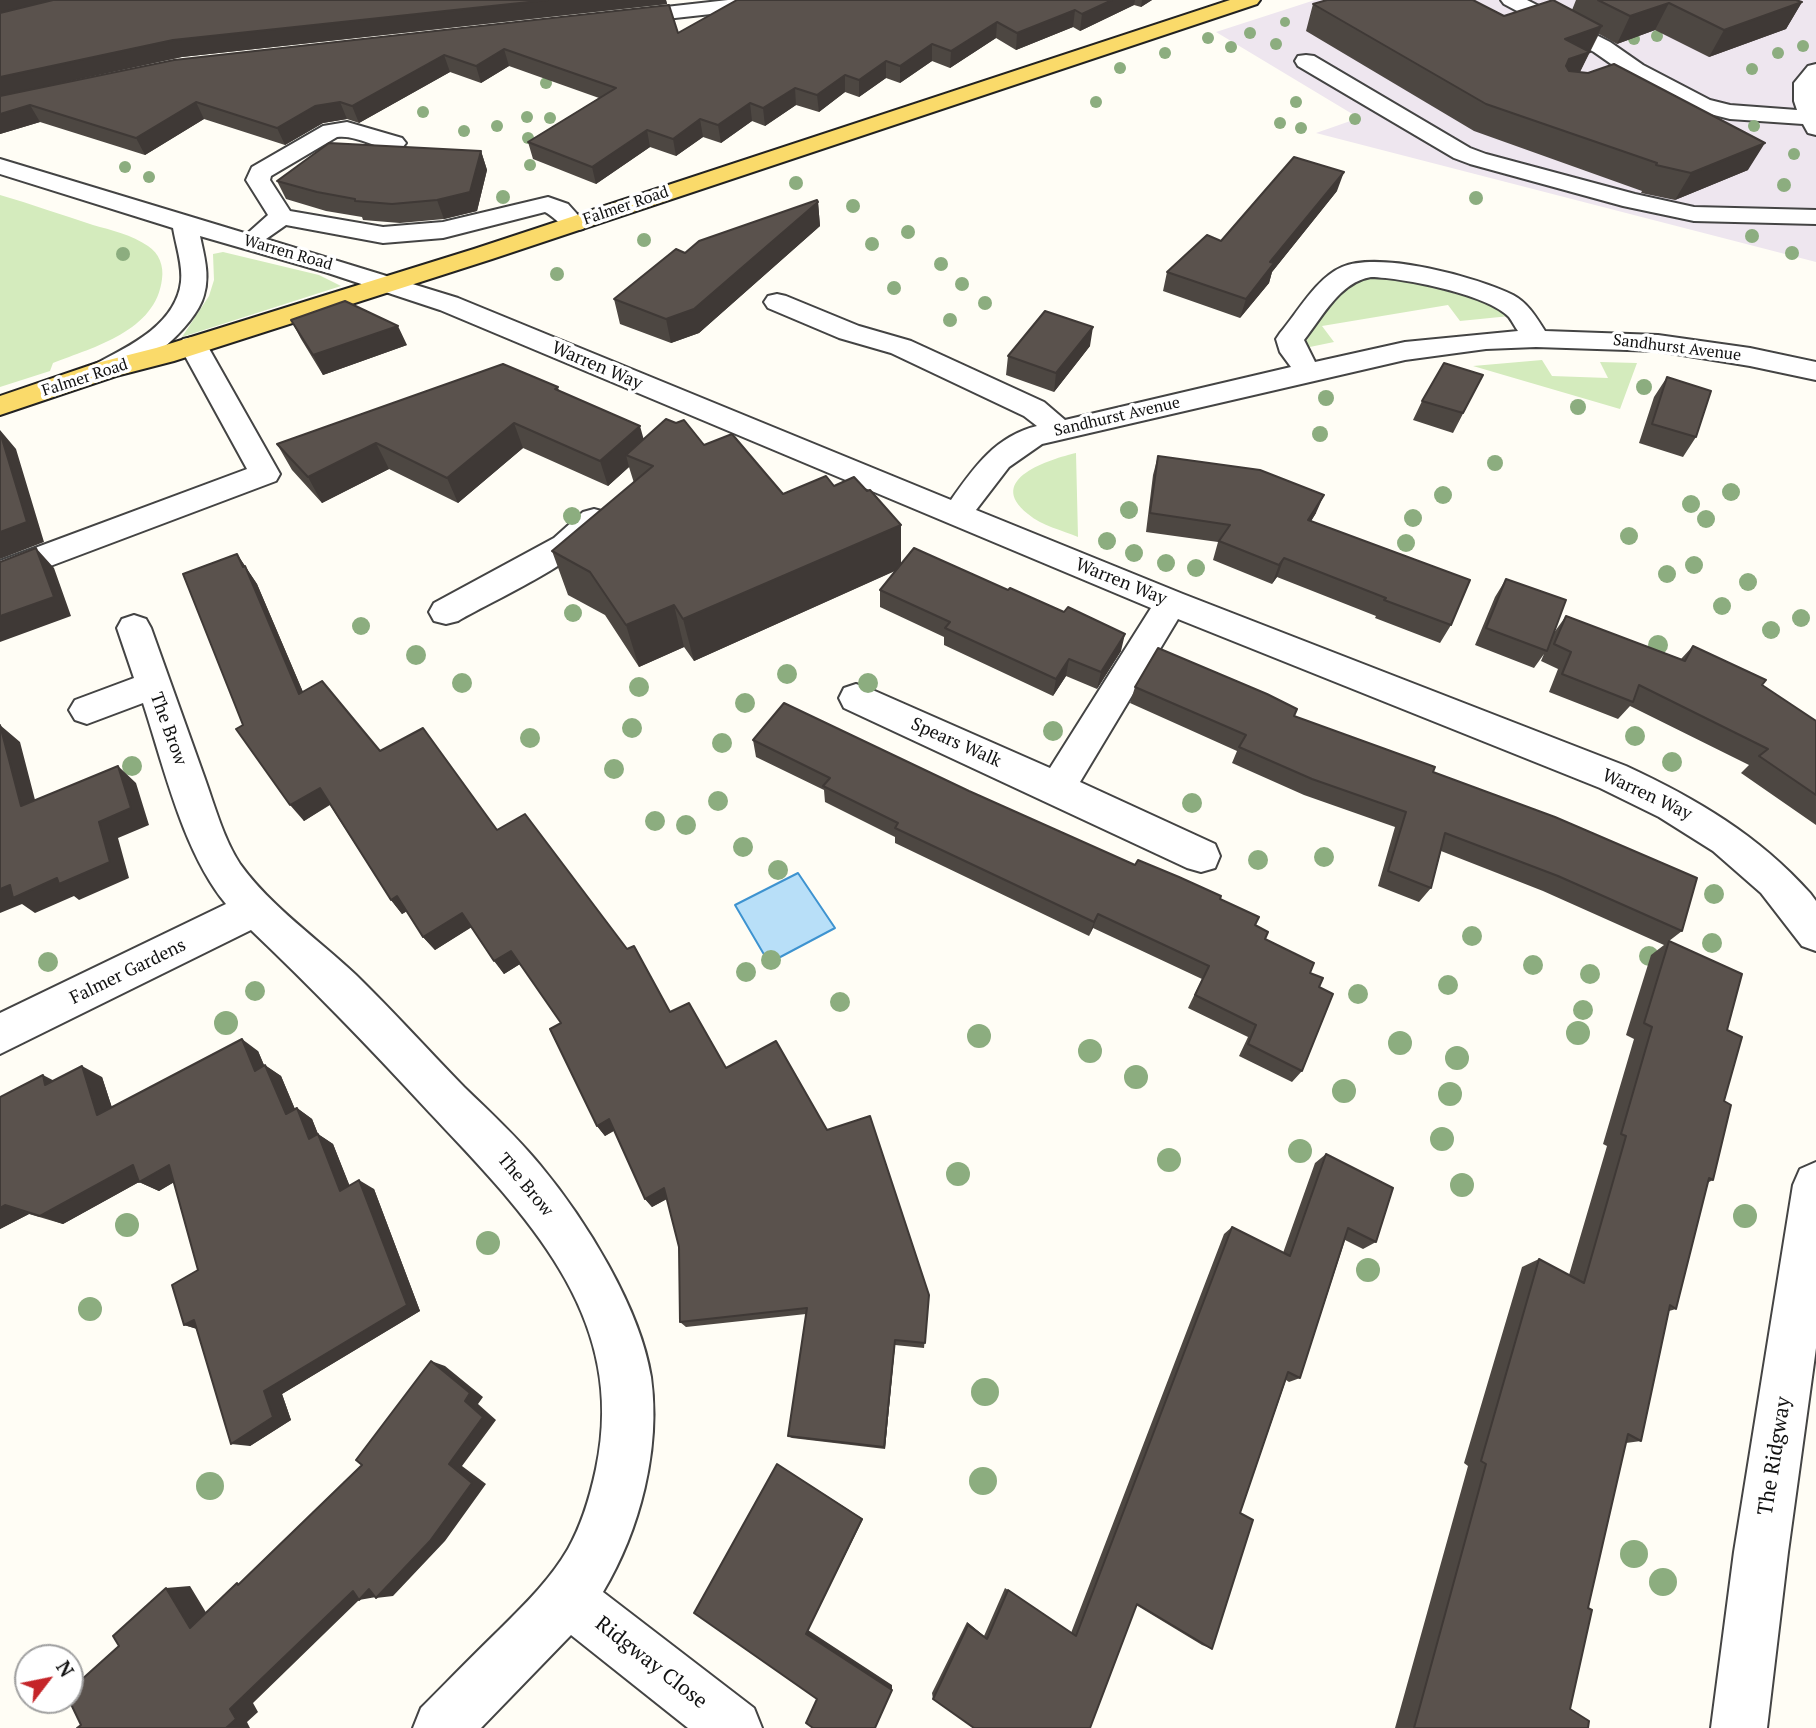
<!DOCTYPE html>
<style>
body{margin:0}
#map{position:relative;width:1816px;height:1728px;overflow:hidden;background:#fffdf5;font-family:"PT Serif",serif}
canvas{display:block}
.north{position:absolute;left:14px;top:1644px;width:70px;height:70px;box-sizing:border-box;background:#fff;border:2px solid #a0a0a0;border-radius:50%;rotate:58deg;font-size:19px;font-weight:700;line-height:28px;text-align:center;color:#111}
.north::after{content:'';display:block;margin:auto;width:24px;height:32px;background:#c52529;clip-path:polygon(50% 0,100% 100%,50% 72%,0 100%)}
</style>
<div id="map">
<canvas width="1816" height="1728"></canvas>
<div class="north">N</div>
</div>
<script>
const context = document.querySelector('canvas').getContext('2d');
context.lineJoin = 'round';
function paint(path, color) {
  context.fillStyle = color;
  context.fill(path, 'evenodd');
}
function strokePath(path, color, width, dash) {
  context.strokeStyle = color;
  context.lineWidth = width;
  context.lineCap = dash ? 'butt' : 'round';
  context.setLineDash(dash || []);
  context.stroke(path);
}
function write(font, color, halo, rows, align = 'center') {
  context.font = font + ' "PT Serif",serif';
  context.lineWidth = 7;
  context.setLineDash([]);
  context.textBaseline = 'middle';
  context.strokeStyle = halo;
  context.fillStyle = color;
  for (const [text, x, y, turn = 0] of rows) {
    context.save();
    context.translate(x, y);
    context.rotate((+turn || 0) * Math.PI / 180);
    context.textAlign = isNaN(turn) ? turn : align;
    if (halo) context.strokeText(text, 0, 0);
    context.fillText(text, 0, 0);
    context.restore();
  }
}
const industrial = new Path2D(`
 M1315,0h501v262l-500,-129 43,-15 -143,-86z`);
const green = new Path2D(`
 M0,195c31,9 62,20 93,30 18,5 39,10 55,21 11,7 16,20 14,33 -6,52 -68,68 -109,84l-3,8 -50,16z
 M223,252l96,23 22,11 -159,51 27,-41 5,-16 -1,-26z
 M1384,274l106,29 20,13 -50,5 -12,-16 -126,21 12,16 -34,7 -2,-9 49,-59z
 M1542,360l10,16 56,2 -8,-16 37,1 -17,46 -147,-43z
 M1076,453l2,84c-16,-7 -36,-11 -50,-23 -44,-35 23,-55 48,-61z`);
const water = new Path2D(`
 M798,873l37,55 -66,35 -34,-58z`);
const minor = new Path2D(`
 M728,0h65l-3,4 -7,2 -162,18 -7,-2 -3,-4 3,-4 7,-2z
 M1501,0h26l83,42 33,23 67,35 20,5 67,5 -3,-9v-18l14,-17 8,-2v71l-8,-2 -5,-9 -73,-5 -36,-9 -67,-35 -33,-23 -90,-48z
 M1306,55l8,1 156,92 16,6 149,40 59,13 122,3v14l-122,-3 -71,-15 -153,-42 -16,-6 -156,-92 -3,-5 3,-5z
 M347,122l55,16 4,5 -4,5c-22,5 -43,-14 -65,-11l-66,39 -1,4 20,31 93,16 60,-5 105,-25 20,7 18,20 -3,5c-19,5 -23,-9 -38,-17l-102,26 -60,5 -97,-18 -20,14 192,59 493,202c23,-33 45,-64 86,-74l-13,-10 -133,-63 -52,-15 -71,-30 -4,-6 4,-6 9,-2 9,2 73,30 52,15 133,61 21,18 226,-53 -11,-15 -4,-13 4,-6c18,-21 36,-55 62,-66 38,-16 135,10 171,28 15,8 23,22 32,36l113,4 92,13 66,14v18l-66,-14 -92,-15 -122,-4 -50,2 -81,11 -363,84 -33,23 -33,43 207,84 443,172c71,33 132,69 184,127l6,8v50l-14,-5 -41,-53 -48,-42 -54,-34 -59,-29 -422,-169 -98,163 135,62 5,12 -5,12 -14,4 -14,-4 -343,-160 -5,-10 5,-10 12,-4 12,4 182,80 101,-160 -711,-298 -112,-37 -128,-37c4,19 10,39 4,59 -8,32 -73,89 -107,80l-4,-6 4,-6c33,-17 79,-39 84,-81 2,-17 -5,-36 -8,-54l-173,-54v-15l251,76 -2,-3 19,-17 -22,-35 6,-13 71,-41zM1371,277c32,1 116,17 138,40 3,4 6,10 9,14l-113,11 -90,20 -11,-22c19,-24 36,-58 67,-63z
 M193,337l10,2 4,6 73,129 -4,7 -276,104v-24l247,-92 -68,-124 4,-6z
 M594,509l11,3 5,8c-24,40 -111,77 -152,101l-12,3 -12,-3 -5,-9 5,-9 120,-65 29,-26z
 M134,615l12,4 5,9c18,50 36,101 54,151 10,28 19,61 35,85 31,43 78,75 116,111 37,36 72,75 108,112 26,25 53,50 76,78 45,54 100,142 111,212 10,72 -11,153 -48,215l151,116 8,20h-74l-117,-93 -90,93h-68l8,-20c26,-26 52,-53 79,-79 25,-25 50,-49 68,-80 14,-25 22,-52 28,-80 33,-153 -71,-255 -167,-357 -58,-63 -116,-123 -178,-182l-251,124v-41l226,-109c-43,-52 -62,-137 -83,-201l-56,21 -12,-4 -6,-10 6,-10 59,-22 -17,-50 5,-9z
 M1816,1162v186l-28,204 -21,176h-56l23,-176 59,-367 7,-16z`);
const major = new Path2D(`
 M1230,0h30l-3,4 -765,255 -318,102 -58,15 -116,39v-19l97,-33 59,-15 318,-99z`);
const trees = [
 [1285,22,5],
 [1250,33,6],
 [1657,36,6],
 [1208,38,6],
 [1634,39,6],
 [1276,44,6],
 [1803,46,6],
 [1231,47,6],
 [1165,53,6],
 [1778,53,6],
 [1120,68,6],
 [1752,69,6],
 [546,83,6],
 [1096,102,6],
 [1296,102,6],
 [423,112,6],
 [527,117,6],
 [550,118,6],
 [1355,119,6],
 [1280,123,6],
 [497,126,6],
 [1754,126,6],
 [1301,128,6],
 [464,131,6],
 [528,138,6],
 [1794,154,6],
 [530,165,6],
 [125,167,6],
 [149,177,6],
 [796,183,7],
 [1784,185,7],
 [503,197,7],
 [1476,198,7],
 [853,206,7],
 [908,232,7],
 [1752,236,7],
 [644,240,7],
 [872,244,7],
 [1792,253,7],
 [123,254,7],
 [941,264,7],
 [557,274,7],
 [962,284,7],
 [894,288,7],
 [985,303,7],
 [950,320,7],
 [1644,387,8],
 [1326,398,8],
 [1578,407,8],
 [1320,434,8],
 [1495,463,8],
 [1731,492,9],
 [1443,495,9],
 [1691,504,9],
 [1129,510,9],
 [572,516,9],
 [1413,518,9],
 [1706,519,9],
 [1629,536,9],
 [1107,541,9],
 [1406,543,9],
 [1134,553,9],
 [1166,563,9],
 [1694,565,9],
 [1196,568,9],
 [1667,574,9],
 [1748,582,9],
 [1722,606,9],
 [573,613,9],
 [1801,618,9],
 [361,626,9],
 [1771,630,9],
 [1658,645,10],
 [416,655,10],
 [787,674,10],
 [462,683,10],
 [868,683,10],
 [639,687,10],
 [745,703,10],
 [632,728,10],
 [1053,731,10],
 [1635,736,10],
 [530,738,10],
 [722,743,10],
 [1672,762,10],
 [132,766,10],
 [614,769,10],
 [718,801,10],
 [1192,803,10],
 [655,821,10],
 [686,825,10],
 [743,847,10],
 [1324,857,10],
 [1258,860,10],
 [778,870,10],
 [1714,894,10],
 [1472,936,10],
 [1712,943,10],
 [1649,956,10],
 [771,960,10],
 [48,962,10],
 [1533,965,10],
 [746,972,10],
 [1590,974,10],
 [1448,985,10],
 [255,991,10],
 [1358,994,10],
 [840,1002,10],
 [1583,1010,10],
 [226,1023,12],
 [1578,1033,12],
 [979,1036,12],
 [1400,1043,12],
 [1090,1051,12],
 [1457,1058,12],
 [1136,1077,12],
 [1344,1091,12],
 [1450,1094,12],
 [1442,1139,12],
 [1300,1151,12],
 [1169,1160,12],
 [958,1174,12],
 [1462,1185,12],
 [1745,1216,12],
 [127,1225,12],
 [488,1243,12],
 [1368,1270,12],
 [90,1309,12],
 [985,1392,14],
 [983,1481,14],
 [210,1486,14],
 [1634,1554,14],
 [1663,1582,14]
];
const wall = new Path2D(`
 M0,0h666l1,4 -485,53 -144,31 640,-55 59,-33h415l-11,7 -7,-2 -54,26 -7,-4 -57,23 -20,-12 -46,30 -18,-7 -32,22 -14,-5 -27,19 -14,-5 -26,20 -23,-7 -31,21 -13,-5 -31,22 -18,-6 -27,19 -26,-9 -54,37 -63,-25 -5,-17 71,-44 -90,-32 -28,17 -31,-11 -91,51 -12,-4 -24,4 -38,22 -81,-26 -59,36 -105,-33 -40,12z
 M1576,0h220l6,2 -16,27 -77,28 -54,-27 -38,14 -18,-10 -19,38 168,98 -73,30 -34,-7 1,-2 -168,-60 -168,-100 7,-27 191,12 68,-6z
 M481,151l6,19 -10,41 -33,8 -44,4 -37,-3 -1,-3 -36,-6 -40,-12 -9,-18z
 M1337,191l-65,81 -3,11 -29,35 -77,-27 4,-19 54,-31z
 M818,202l2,24 -121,107 -28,10 -51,-19 -6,-25 71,-46z
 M291,320l116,25 -84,30 -22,-36z
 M1090,346l-36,46 -48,-17 2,-19z
 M1483,375l-30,58 -40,-13 9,-19z
 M1667,377l29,60 -13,20 -44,-14 15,-46z
 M558,387l1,4 85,48 60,6 197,119 220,87 -24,38 -31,-13 -13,20 -109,-51v-8l-64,-30v-17l15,-19 -201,90 -10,-14 -45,20 -34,-52 -37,-20 -16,-44 82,-68 -5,-16 -21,19 -85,-38 -65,55 -69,-34 -67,34 -30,-33 -15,-26z
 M1158,456l158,57 -5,8 140,104 -11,18 -65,-25 1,-2 -99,-39 -5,7 -59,-24 5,-18 -72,-10 7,-57z
 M237,554l20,30 46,108 77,59 117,79 173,182 56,56 101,62 102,165 -5,53 -29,-3 -10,104 -93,-11 -4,-2 18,-122 -120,13 -6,-5 -1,-75 -12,-48 -15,8 -7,-8 -31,-68 -9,5 -8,-10 -36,-103 -41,-59 -16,10 -33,-47 -36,23 -12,-13 -16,-26 -5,3 -11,-14 -61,-95 -26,16 -61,-96z
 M1506,579l47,55 13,-18 115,43 12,-13 69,39 54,36v104l-75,-52 8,-8 -119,-59 -12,13 -69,-27 9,-23 -17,-8 3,-7 -10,14 -59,-23 20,-48z
 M1135,687l159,29 139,56 249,159 -13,10 58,89 -3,71 -11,79 -6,3 -31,126 -7,2 -28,130 -15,2 -38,165 -18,101 18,19h-193l73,-262 -4,-3 58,-196 17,-8 30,16 38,-129 -4,-2 31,-105 -8,-4 25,-80 13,-10 -121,-54 -102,-40 -10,37 -12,14 -41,-16 17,-59 -91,-32 -72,-32 5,-12 -107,-48z
 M753,740l216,51 166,74 85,34 35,26 10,14 45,34 9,14 -17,84 -10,11 -53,-26 9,-19 -60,-29 14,-29 -109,-51 -4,8 -194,-93v-6l-70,-35 -1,-12 -68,-33z
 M258,1051l6,14 17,11 14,33 2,-1 15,11 6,15 15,10 16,41 25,4 46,122 -138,83 9,26 -41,26 -53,-117 -13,-4 14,-55 -24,-88 -15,9 -20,-9 -76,42 -34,-10 -29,15v-132l53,-16 49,-4 10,31z
 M1326,1154l50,88 -13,7 -18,-9 -45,138 -11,4 -3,-2 -46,133 -28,136 -10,-4 -66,-40 -46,123 -157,-29 -1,-6 35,-71 17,14 21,-48 66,45 153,-399 8,-7 51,26 32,-90z`);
const shadedWall = new Path2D(`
 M0,0h59l-59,14z
 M548,0h118l1,4 -485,53 -182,39v-19l173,-37z
 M1112,0h23l-1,5 -54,26 2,-17z
 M1142,0h10l-11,7z
 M1802,2l-16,27 -77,28 15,-27z
 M1669,3l-14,27 -38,14 13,-28z
 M1075,10l-2,17 -57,23 1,-17z
 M997,22l-1,16 -46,30 1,-17z
 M1602,26l-25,52 -20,8 8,-47z
 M932,44v17l-32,22v-17z
 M504,49l5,17 -28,17 -5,-17z
 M444,55l6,17 -91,51 -7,-17z
 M886,61v17l-27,19v-17z
 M845,75v17l-26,20 -2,-17z
 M795,88l1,17 -31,21 -2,-18z
 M196,102l8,17 -59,36 -9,-17z
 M340,102l7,17 -24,4 -38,22 -8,-17 38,-22z
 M750,103l2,18 -31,22 -3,-18z
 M30,105l10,17 -40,12v-20z
 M700,119l3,18 -27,19 -3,-17z
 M647,130l3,17 -54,37 -4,-17z
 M1765,143l-17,27 -73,30 16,-27z
 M481,151l6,19 -10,41 -33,8 -7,-19z
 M1344,172l-7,19 -65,81 -3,11 -29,35 6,-19 24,-37z
 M818,202l2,24 -121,107 -28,10 -5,-24z
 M398,326l9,19 -84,30 -10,-20z
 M1093,327l-3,19 -36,46 2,-19z
 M514,423l9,25 -65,55 -11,-25z
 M640,426l7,25 -21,4 3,12 -21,19 -8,-25z
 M0,430l16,19 28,93 -44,17z
 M376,443l13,26 -67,34 -14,-26z
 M1324,495l-8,18 -16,26 8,-19z
 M901,525v43l-207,93 -11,-42z
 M36,548l18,20 17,48 -71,26v-26z
 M237,554l20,30 54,127 -12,-17z
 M1284,558l-7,19 -5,7 7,-19z
 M674,605l10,42 -45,20 -13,-42z
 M1125,634l-4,17 -24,38 4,-17z
 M1069,659l-3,17 -13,20 3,-17z
 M0,725l20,17 21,81 -20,-17z
 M118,766l18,17 13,42 -31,13 11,40 -50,22 -5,-4 -39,17 -13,-9 -22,9v-24l10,-4 47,-7 42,-56z
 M320,788l12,15 -28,18 -14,-16z
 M397,896l12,14 -7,4 -11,-14z
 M462,913l10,14 -37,23 -12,-13z
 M1098,914l-5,14 -4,8 5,-14z
 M511,951l9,13 -16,10 -10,-13z
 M242,1039l16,12 13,31 -16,-11z
 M265,1065l16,11 20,48 -15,-10z
 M82,1066l20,11 16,49 -21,-11z
 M43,1075l21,11 -19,-1z
 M297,1108l15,11 6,15 15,10 22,55 -15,-8 -31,-52z
 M609,1119l7,10 -11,7 -8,-10z
 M133,1165h36l19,9 -29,17 -20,-9 -76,42 -23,-8z
 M359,1180l15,9 46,122 -138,83 9,26 -41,26 -19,-2 33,-53z
 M664,1188l6,9 -18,10 -7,-8z
 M5,1205l24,9 -29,15v-21z
 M194,1320l10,11 -20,-6z
 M895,1340v5l-10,104 -1,-2z
 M431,1361l14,5 38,31 -5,7 18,16 -34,46 24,18 -41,57 -52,55 -17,2 73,-134 16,-63z
 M777,1464l86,55 -55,111 84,55v5l-86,-56z
 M190,1586l23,38 -23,4 -24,-40z
 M386,1587l-10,10 -17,3 -106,103 5,9 -11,10 3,6h-24l4,-19 123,-118z
 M967,1622l17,14 3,3 -19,-14z`);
const building = new Path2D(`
 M53,0h495l-375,40 -173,37v-64z
 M737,0h375l-30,14 -7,-4 -58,23 -20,-11 -46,29 -19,-7 -32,22 -14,-5 -27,19 -14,-5 -28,20 -22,-7 -32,20 -13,-5 -32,22 -18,-6 -27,20 -26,-9 -55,37 -64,-25 88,-54 -112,-39 -28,17 -32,-11 -92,51 -12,-4 -25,4 -38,22 -81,-26 -60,36 -106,-33 -30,9v-18l174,-36 495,-55 9,28z
 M1327,0h146l31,16 49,-16 49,26 -37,13 25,13 -21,7 -3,7 3,5 19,2 26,-9 151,79 -74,30 -35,-8 1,-2 -171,-59 -173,-100z
 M1598,0h198l6,2 -78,28 -55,-27 -39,13z
 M329,143l152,8 -11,41 -33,8 -45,4 -37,-3v-2l-38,-7 -40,-11z
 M1294,157l50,15 -74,90 4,1 -28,36 -79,-27 40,-37 14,6z
 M817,200l1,2 -124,107 -28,10 -52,-20 62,-50 9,4 14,-12z
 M345,301l53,25 -85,29 -22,-35z
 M1045,311l48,16 -37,46 -48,-17z
 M1444,363l39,12 -20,38 -41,-12z
 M503,364l55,23 -3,2 85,37 -40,35 -86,-38 -67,55 -71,-35 -68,34 -31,-33z
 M1667,377l44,14 -15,46 -44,-13z
 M666,419l10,4 8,-3 20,25 28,-11 51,60 43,-18 8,10 20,-9 13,14 3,-1 31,35 -218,94 -9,-14 -48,20 -36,-53 -38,-21 101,-85 -27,-11z
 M0,432l27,90 -27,10z
 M1158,456l102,14 64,25 -16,25 162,60 -19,45 -67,-25 2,-2 -102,-40 -5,7 -60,-24 11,-16 -80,-12z
 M36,548l18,49 -54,19v-54z
 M914,548l94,42 2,-2 54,24 4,-5 57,27 -24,38 -32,-13 -13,20 -111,-51 5,-6 -70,-32z
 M237,554l6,13 2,-1 54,128 23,-13 58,70 43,-23 74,102 28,-16 102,135 7,-3 36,66 19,-9 37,65 50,-27 51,89 43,-14 59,179 -4,48 -30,-3 -11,107 -96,-11 19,-128 -127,14 -1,-75 -15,-59 -19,11 -36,-80 -12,7 -47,-97 11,-6 -50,-72 -17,10 -32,-48 -39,24 -26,-41 -6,4 -71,-112 -30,17 -54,-76 7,-4 -60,-151z
 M1506,579l60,21 -19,51 -61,-23z
 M1566,616l119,45 8,-15 73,34 -4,5 54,36v74l-57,-39 9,-7 -129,-64 -6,17 -71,-28 9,-22 -17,-8z
 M1158,648l109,46 30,15 -3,7 141,51 -2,5 122,45 142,61 -15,53 -124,-55 -113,-43 -14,55 -43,-17 18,-59 -94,-33 -73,-32 7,-12 -111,-48z
 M784,703l185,88 166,74 3,-5 41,17 42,19 -1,3 39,18 -4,8 13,7 -3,7 49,24 -4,10 13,5 -4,9 14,7 -31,77 -54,-27 8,-19 -61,-30 14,-29 -111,-52 -4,8 -199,-94 3,-5 -75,-37 7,-8 -77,-38z
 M0,725l21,81 97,-40 13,42 -32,14 11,40 -51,22 -2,-6 -44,20 -3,-13 -10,4z
 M1669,941l73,33 -15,56 15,7 -18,64 7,4 -18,75 -4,-2 -33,131 -6,-4 -29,136 -13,-7 -40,174 4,2 -22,99 19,12 -1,7h-174l72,-264 -5,-3 58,-202 45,24 42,-147 -5,-2 31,-107 -8,-4z
 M242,1039l13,32 10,-6 21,49 11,-6 12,31 9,-5 22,57 19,-11 48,125 -143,86 9,26 -42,27 -37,-124 -10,5 -12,-40 26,-15 -29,-105 -30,17 -6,-17 -93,51 -35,-11 -5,3v-111l43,-22 2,10 37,-19 15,49z
 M1326,1154l67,34 -17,54 -28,-14 -48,150 -12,-6 -48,141 13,7 -41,129 -75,-45 -47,124h-116l-41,-29 35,-74 19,14 21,-49 68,46 156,-409 58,29z
 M431,1361l39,32 -5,8 18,16 -34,47 23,19 -42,58 -54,57 -7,-9 -10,11 -6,-9 -123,118 6,10 -10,9h-149l4,-3 -12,-25h1v-10l49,-44 -6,-10 53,-48 24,40 47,-45 1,2 124,-120 -6,-5z
 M777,1464l85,55 -56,115 86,56 -17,38h-62l-7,-5 11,-24 -123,-86z`);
const farStreetnames = [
 ["Falmer Road",626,206,-19],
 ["Warren Road",288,253,16],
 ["Sandhurst Avenue",1677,348,7],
 ["Falmer Road",85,378,-18],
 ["Sandhurst Avenue",1117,417,-13]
];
const streetNames = [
 ["Warren Way",597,366,23],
 ["Warren Way",1121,582,22],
 ["The Brow",168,729,70],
 ["Spears Walk",956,743,24],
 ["Warren Way",1647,795,25],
 ["Falmer Gardens",128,972,-26],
 ["The Brow",525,1185,50]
];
const nearStreetnames = [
 ["The Ridgway",1775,1456,-81],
 ["Ridgway Close",651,1663,38]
];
paint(industrial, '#eee6ef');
paint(green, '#d4ebbd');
paint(water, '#b8dff8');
strokePath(water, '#3e93d0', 2);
strokePath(minor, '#444', 4);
strokePath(major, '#222', 4);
paint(minor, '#fff');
paint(major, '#fada6a');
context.fillStyle = '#8cad7f';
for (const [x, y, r] of trees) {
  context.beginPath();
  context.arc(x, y, r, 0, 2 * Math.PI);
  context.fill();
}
paint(wall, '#4d4742');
paint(shadedWall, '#3f3936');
paint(building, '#5a524d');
strokePath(building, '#3f3936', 2);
write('16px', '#111', '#fff', farStreetnames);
write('18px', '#111', '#fff', streetNames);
write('21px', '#111', '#fff', nearStreetnames);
</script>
